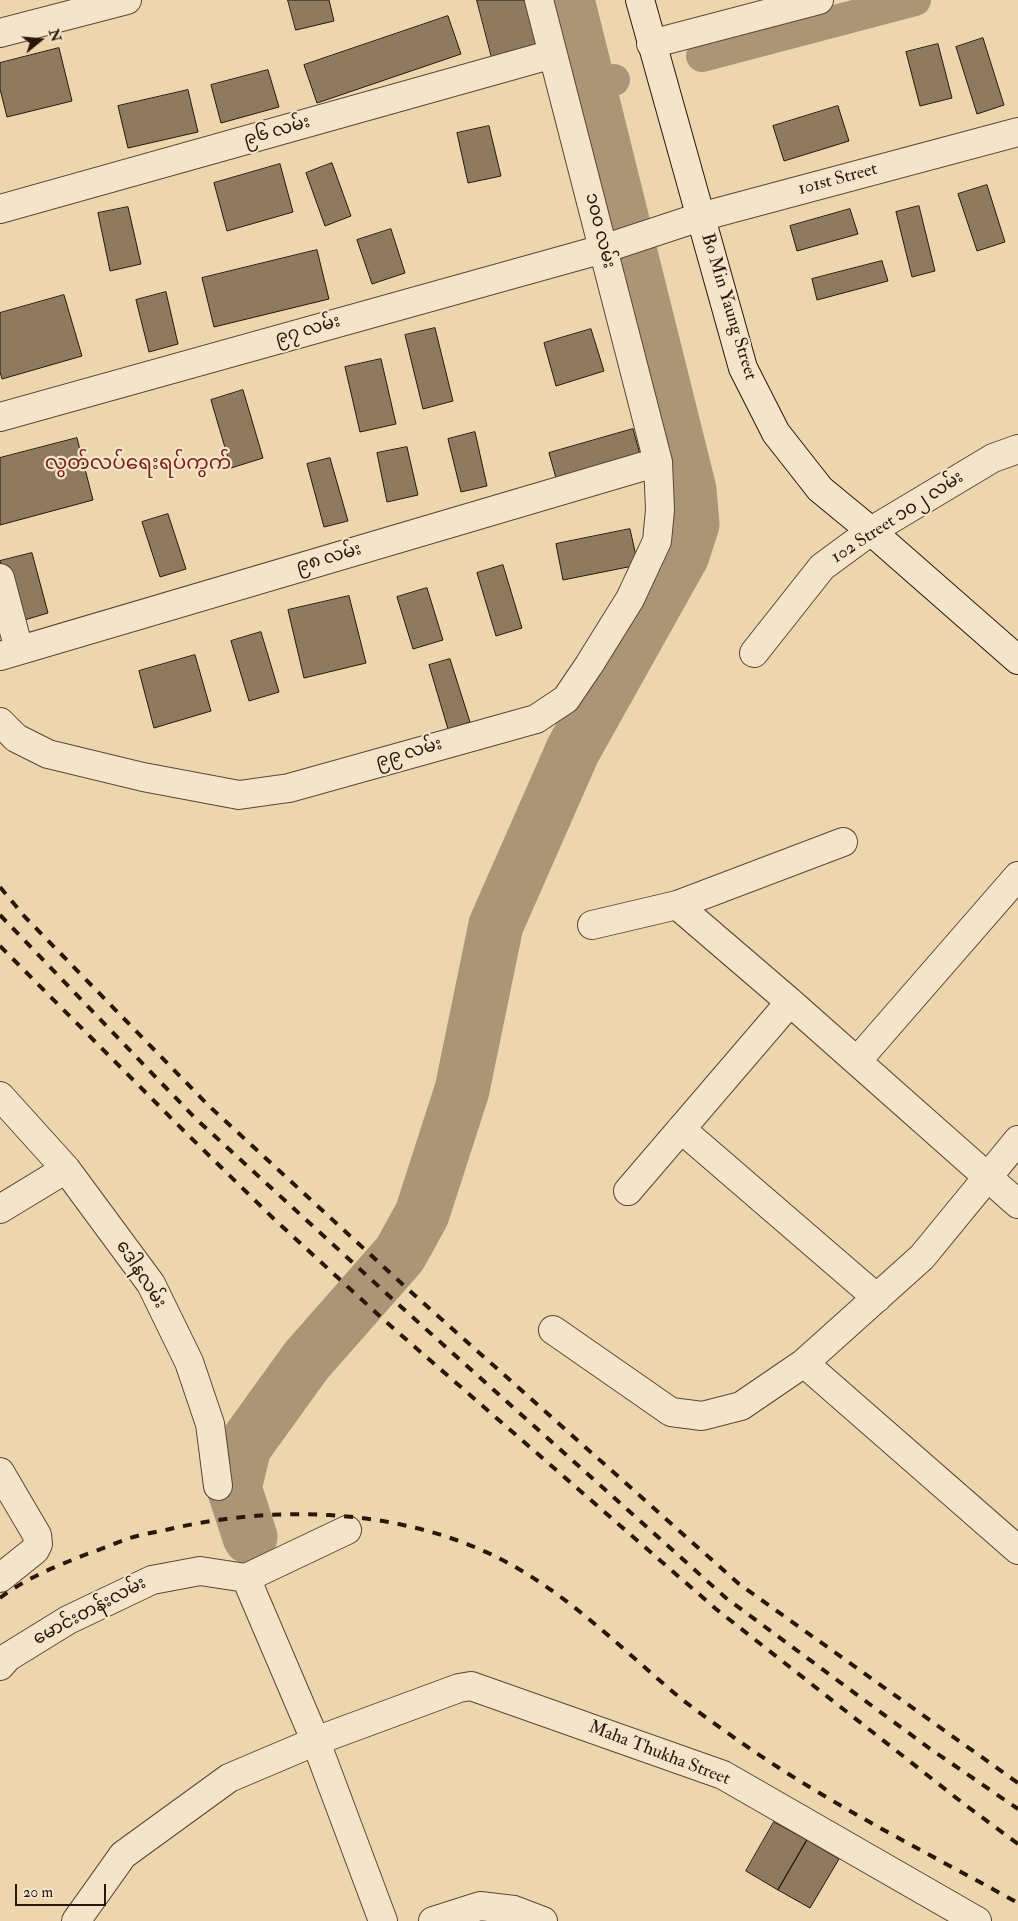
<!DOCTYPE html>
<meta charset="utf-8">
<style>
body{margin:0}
#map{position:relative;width:1018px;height:1921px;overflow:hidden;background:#edd6ad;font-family:"IM FELL Double Pica",serif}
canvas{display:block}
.north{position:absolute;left:15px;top:15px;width:50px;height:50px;-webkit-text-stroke:4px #f3e4ca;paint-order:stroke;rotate:73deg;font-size:14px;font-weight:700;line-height:20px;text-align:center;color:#2a170c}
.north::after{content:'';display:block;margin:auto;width:18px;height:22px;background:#2a170c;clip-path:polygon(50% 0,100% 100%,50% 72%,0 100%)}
.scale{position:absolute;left:15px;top:1884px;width:91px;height:22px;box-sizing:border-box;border:2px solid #2a170c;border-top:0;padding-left:6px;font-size:15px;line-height:18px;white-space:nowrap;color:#2a170c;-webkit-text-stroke:4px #f3e4ca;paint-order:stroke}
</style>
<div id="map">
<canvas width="1018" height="1921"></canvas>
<div class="north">N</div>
<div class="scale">20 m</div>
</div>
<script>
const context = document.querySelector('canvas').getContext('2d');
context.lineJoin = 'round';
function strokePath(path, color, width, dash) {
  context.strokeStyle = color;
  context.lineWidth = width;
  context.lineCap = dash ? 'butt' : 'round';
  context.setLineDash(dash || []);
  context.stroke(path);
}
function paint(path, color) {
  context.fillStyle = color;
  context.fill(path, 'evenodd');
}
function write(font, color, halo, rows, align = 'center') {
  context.font = font + ' "IM FELL Double Pica","Noto Sans Myanmar",serif';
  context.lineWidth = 4.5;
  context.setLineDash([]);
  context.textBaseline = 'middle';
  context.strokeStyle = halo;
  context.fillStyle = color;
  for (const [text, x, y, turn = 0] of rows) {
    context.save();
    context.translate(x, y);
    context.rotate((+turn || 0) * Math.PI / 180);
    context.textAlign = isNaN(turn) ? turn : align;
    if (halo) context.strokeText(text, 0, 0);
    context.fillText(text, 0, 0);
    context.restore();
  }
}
const canal = new Path2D(`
 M702,56l213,-56
 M589,86l25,-6`);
const river = new Path2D(`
 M250,1537l-16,-49 10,-41 62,-86 94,-107 22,-40 40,-124 34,-165 77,-175 109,-195 10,-31 -3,-34 -122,-490`);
const building = new Path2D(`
 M288,0h41l5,21 -38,9z
 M477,0h57l12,44 -54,14z
 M448,16l13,38 -144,49 -13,-38z
 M983,38l21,67 -27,9 -21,-67z
 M938,44l14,54 -32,8 -14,-54z
 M59,48l13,53 -65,16 -7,-28v-26z
 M268,70l11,37 -58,16 -10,-38z
 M188,90l10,42 -70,16 -10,-42z
 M838,106l11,35 -65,20 -11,-35z
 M489,126l12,50 -33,7 -11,-50z
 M332,163l19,53 -26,10 -19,-53z
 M280,164l13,48 -66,19 -13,-48z
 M987,185l18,57 -28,9 -19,-57z
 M919,206l16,65 -23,6 -16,-65z
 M128,207l13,57 -31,7 -12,-58z
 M850,209l8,25 -61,17 -7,-25z
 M391,229l14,44 -33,11 -15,-44z
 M317,250l12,49 -115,28 -12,-49z
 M882,261l6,20 -71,19 -5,-21z
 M166,292l12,52 -29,8 -13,-52z
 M64,295l18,61 -80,23 -2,-7v-59z
 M435,328l18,73 -30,8 -18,-74z
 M591,329l13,42 -48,15 -12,-43z
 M381,359l15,65 -36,8 -15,-65z
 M243,390l20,68 -32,10 -20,-68z
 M633,429l7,25 -84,24 -7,-25z
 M475,432l12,54 -26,6 -13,-53z
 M77,438l16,62 -93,25v-67z
 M407,447l11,48 -31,7 -10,-49z
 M330,458l18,63 -24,6 -17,-63z
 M168,514l18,55 -26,8 -18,-55z
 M630,529l8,36 -75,15 -7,-36z
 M32,553l16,60 -30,9 -18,-61z
 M503,565l19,63 -26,8 -19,-63z
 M427,588l16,52 -30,9 -16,-52z
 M349,596l17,67 -62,15 -16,-68z
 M261,632l18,60 -30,9 -18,-60z
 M195,655l16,56 -57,17 -15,-57z
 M450,659l20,63 -22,7 -19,-64z
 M774,1822l33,18 -29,50 -32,-19z
 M807,1840l32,19 -29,49 -32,-18z`);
const street = new Path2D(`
 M0,33l127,-33
 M651,44l168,-44
 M0,209l553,-155
 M0,417l603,-168 97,-32 318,-85
 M0,578l19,72
 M754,653l68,-86 49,-36 122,-73 25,-9
 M0,656l658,-194
 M0,722l16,16 32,16 95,23 96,18 50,-7 247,-69 30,-20 23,-34 41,-66 27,-58 3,-31 -2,-48 -119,-462
 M677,905l113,97 228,202
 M592,925l85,-20 166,-63
 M857,1061l161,-185
 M0,1096l66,73 85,115 38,78 21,62 8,62
 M681,1129l196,169
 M628,1191l162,-189
 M0,1209l66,-40
 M553,1330l118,82 31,4 39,-10 63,-43 118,-106 96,-117
 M804,1363l214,187
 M0,1472l37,63 1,9 -3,6 -35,28
 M246,1578l70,164 67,179
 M246,1578l101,-48
 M0,1666l8,-9 60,-37 84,-40 48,-9 46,7
 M76,1921l47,-66 106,-77 92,-39 138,-51 12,-2 252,89 254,146
 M433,1921l47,-15 34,4 29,11`);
const secondary = new Path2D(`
 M640,0l103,368 33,65 44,56 51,42 147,129`);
const rail = new Path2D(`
 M0,887l25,30 184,189 202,186 328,292 279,199
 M0,915l195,203 204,187 327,293 203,150 89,61
 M0,946l182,183 92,90 111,102 331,288 248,195 54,40
 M0,1598c26,-20 57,-32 87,-44 15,-5 29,-11 43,-16 13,-4 27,-6 40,-9 116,-27 253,-20 357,45 55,34 102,81 152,123 19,15 40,30 60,44 88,62 185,110 279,162`);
const streetNames = [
 ["၉၆ လမ်း",277,132,-16],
 ["101st Street",838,180,-15],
 ["၁၀၀ လမ်း",599,231,76],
 ["Bo Min Yaung Street",728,307,73],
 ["၉၇ လမ်း",308,331,-16],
 ["102 Street ၁၀၂ လမ်း",898,518,-33],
 ["၉၈ လမ်း",329,559,-16],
 ["၉၉ လမ်း",409,754,-16],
 ["ဒေါနလမ်း",140,1275,57],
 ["မောင်းတန်းလမ်း",90,1612,-28],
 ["Maha Thukha Street",659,1754,21]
];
const quarterNames = [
 ["လွတ်လပ်ရေးရပ်ကွက်",138,465]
];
strokePath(canal, '#ab9576', 32);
strokePath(river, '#ab9576', 55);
paint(building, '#8f7a60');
strokePath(building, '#2a170c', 1);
strokePath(street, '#5b4734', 30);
strokePath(secondary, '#2a170c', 30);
strokePath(street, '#f3e4ca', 28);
strokePath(secondary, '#f3e4ca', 28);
strokePath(rail, '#2a170c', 4, [9, 9]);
write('18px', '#2a170c', '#f3e4ca', streetNames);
write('20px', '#7a1f14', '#f3e4ca', quarterNames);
</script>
